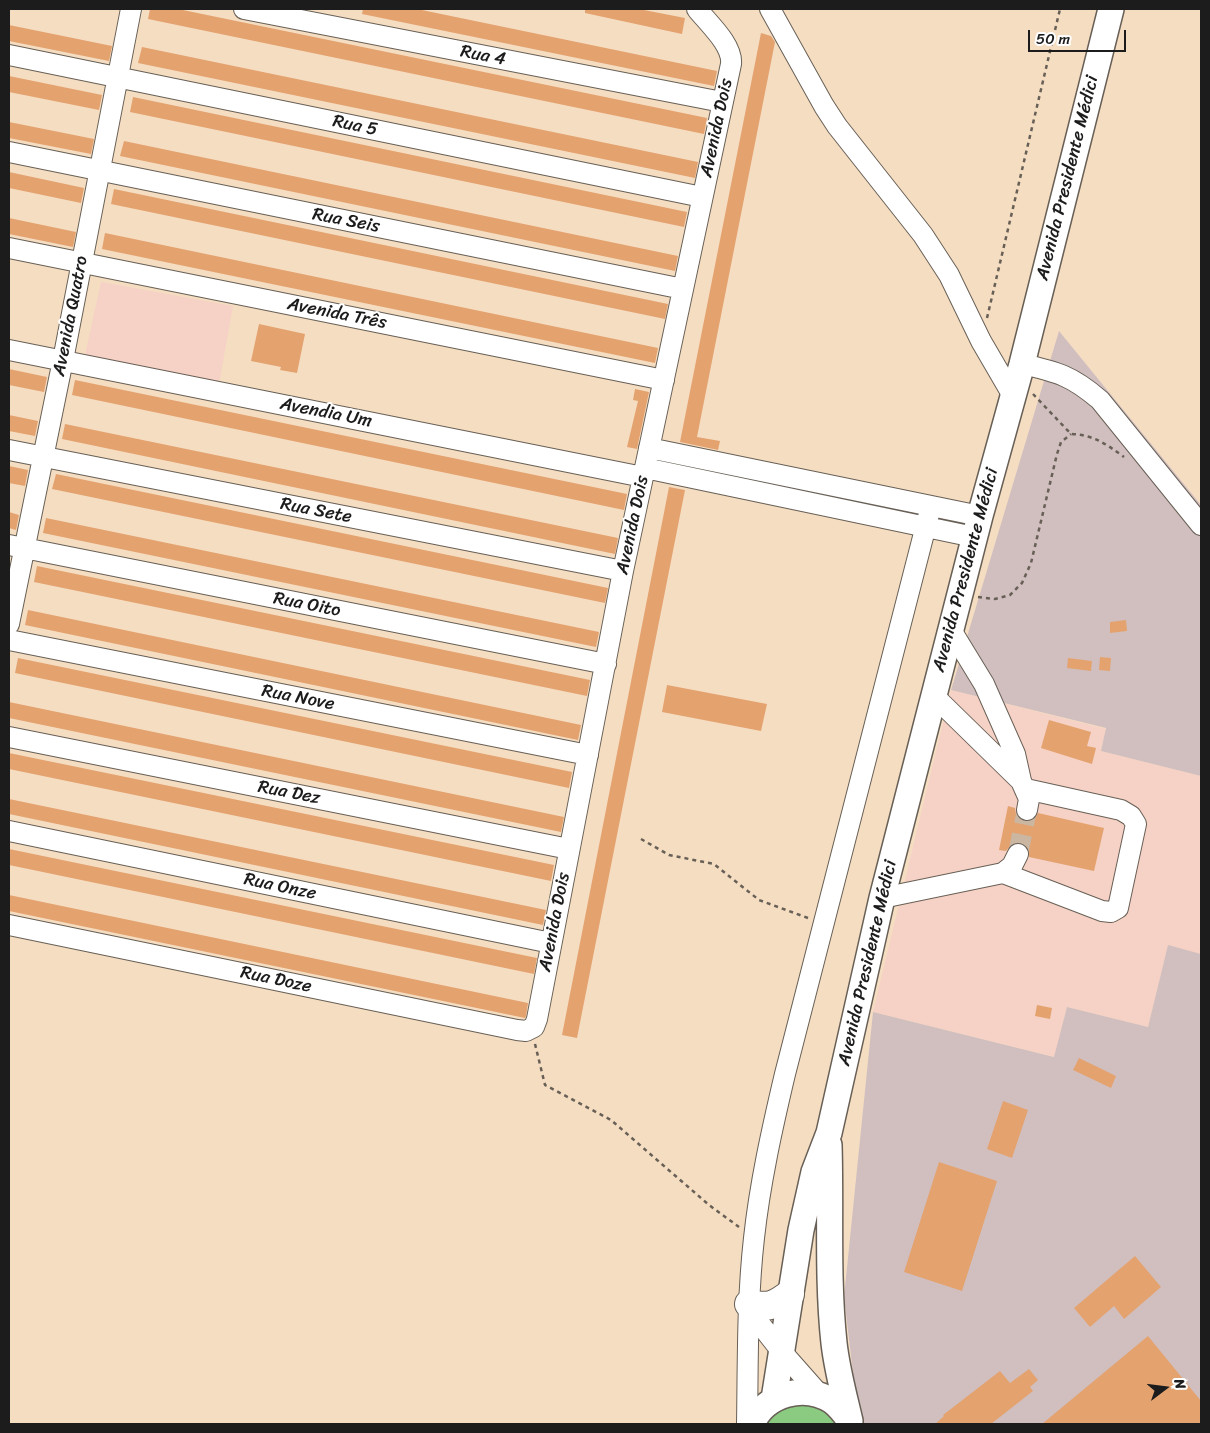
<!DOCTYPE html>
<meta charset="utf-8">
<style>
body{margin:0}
#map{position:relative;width:1210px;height:1433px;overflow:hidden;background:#f5ddc2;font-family:Sriracha,sans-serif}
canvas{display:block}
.frame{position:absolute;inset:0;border:10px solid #1c1c1c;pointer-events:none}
.north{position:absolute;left:1140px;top:1363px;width:50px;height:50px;-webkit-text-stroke:4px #fff;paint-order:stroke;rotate:75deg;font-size:14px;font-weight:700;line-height:20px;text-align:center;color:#1c1c1c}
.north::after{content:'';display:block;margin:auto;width:18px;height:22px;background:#1c1c1c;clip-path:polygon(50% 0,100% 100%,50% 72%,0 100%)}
.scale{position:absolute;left:1028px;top:30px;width:98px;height:22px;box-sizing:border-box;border:2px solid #1c1c1c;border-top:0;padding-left:6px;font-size:15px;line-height:18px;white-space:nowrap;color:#1c1c1c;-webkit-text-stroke:4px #fff;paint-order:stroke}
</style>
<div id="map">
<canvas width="1210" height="1433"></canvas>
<div class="frame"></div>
<div class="north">N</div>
<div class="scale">50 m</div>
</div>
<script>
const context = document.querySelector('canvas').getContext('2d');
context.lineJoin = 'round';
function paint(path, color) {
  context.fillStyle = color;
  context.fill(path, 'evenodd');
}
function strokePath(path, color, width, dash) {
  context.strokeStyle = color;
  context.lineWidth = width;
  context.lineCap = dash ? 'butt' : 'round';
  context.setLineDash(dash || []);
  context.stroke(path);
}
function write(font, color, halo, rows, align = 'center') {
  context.font = font + ' Sriracha,sans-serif';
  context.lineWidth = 4;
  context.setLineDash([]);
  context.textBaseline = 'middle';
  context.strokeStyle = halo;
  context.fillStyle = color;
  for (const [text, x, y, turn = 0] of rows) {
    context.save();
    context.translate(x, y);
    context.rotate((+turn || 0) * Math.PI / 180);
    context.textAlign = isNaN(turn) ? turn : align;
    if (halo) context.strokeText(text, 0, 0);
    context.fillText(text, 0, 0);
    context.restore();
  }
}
const built = new Path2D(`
 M101,282l132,24 -14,78 -134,-29z
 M951,690l155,39 -5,22 100,25v178l-33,-8 -20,81 -81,-20 -12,50 -182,-45z`);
const industrial = new Path2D(`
 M1059,331l142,174v271l-100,-25 5,-23 -155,-38z
 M1168,945l33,9v470h-342l-15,-127 29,-285 181,45 13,-50 81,20z`);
const green = new Path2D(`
 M784,1404c23,1 38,-1 52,20h-75z`);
const building = new Path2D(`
 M150,9h28l529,109 -3,16 -556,-115z
 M363,9h54l300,62 -3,15 -352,-72z
 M585,9h54l46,9 -3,16 -97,-21z
 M9,25l103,21 -3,15 -100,-20z
 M761,33l10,3 4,6 -78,395 23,4 -2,9 -38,-8z
 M142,47l556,115 -3,16 -557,-115z
 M9,76l93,19 -3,15 -90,-18z
 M133,97l554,115 -3,15 -554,-115z
 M9,122l85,17 -3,15 -82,-16z
 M124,141l554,115 -3,15 -555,-115z
 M9,172l75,16 -3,15 -72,-15z
 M114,189l554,115 -3,15 -554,-115z
 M9,218l67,14 -3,15 -64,-13z
 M105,233l553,115 -3,15 -553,-114z
 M259,324l46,10 -8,39 -17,-3 1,-3 -30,-6z
 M9,369l38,8 -3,15 -35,-7z
 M75,380l552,114 -3,16 -552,-115z
 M635,389l14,3 -12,57 -10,-2 11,-46 -5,-1z
 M9,415l29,6 -3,15 -26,-5z
 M65,424l553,114 -3,16 -553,-115z
 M9,466l19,4 -3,16 -16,-3z
 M56,474l552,114 -3,15 -553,-114z
 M669,487l16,3 -108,548 -15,-3z
 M9,512l10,3 -3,15 -7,-2z
 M46,518l553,114 -3,15 -553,-114z
 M37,566l553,114 -3,16 -553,-114z
 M28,610l553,115 -3,15 -553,-115z
 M1126,620l1,11 -17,2v-11z
 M1100,657l11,1 -1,13 -11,-1z
 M18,658l554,114 -3,16 -554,-115z
 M1068,658l24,3 -1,10 -24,-3z
 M667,685l100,19 -6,27 -99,-19z
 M9,702l555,115 -3,15 -552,-114z
 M1049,720l42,12 -4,14 9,2 -4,16 -51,-16z
 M9,753l545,112 -3,16 -542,-112z
 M9,799l537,111 -3,15 -534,-111z
 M1008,806l7,2 1,6 4,5 4,3 7,-1 5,-4 2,-4 66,15 -10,43 -65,-14 -1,-9 -5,-5 -5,-1 -6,2 -6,7 -7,-1z
 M9,849l528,109 -3,16 -525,-109z
 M9,895l519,108 -2,13 -1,2 -516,-107z
 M1037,1005l15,3 -2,11 -15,-3z
 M1079,1058l37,18 -5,12 -38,-18z
 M1003,1101l25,9 -16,48 -25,-9z
 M939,1162l58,19 -35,110 -58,-19z
 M1135,1256l26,31 -37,32 -10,-13 -24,21 -16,-19z
 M1148,1336l53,65v23h-159z
 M1029,1369l9,11 -8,7 3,4 -42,33h-56l9,-8 -1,-1 57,-44 10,12z`);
const minorTunnel = new Path2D(`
 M1018,854l9,-44`);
const path = new Path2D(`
 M987,318l73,-309
 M1033,394l38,40c23,1 35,10 53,23
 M978,597l17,2 15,-4 12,-12 9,-20 26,-109 4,-12 10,-8
 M641,839l28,16 45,9 45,36 49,18
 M535,1044l10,41 66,35 98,85 30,22`);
const minor = new Path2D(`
 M244,9l478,93
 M770,9l54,97 13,20 86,109 26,40 32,66 32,55
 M9,55l693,142
 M9,152l674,137
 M9,248l655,132
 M9,350l634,127
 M1022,364c36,8 50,12 78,36l101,125
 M649,448l331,68
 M9,450l614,121
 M645,468l329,69
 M9,545l597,119
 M9,624l54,-264 68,-351
 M951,630l33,54 31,70 6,27
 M9,640l579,115
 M933,695l88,86 8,18 -2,11
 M9,737l560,112
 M9,831l542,112
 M1003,873l99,38 9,1 7,-4 18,-84 -5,-8 -10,-6 -95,-21
 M882,898l121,-25 9,-7 6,-12
 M9,925l508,105 9,1 8,-4 3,-8 86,-448 108,-507c2,-19 -23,-41 -34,-55
 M749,1310l33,42 38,43
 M747,1424c1,-62 0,-124 7,-186 6,-55 18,-109 31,-164l146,-568`);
const major = new Path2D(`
 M829,1145c2,66 -2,133 5,198 3,27 10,52 16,78
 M774,1399l27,-169 13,-58 15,-39 53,-235 98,-382 42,-152 89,-355
 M752,1424c13,-30 52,-41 80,-23 7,5 13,13 18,20`);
const highway = new Path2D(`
 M749,1304c20,4 25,2 41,-10`);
const streetNames = [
 ["Rua 4",483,56,11],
 ["Rua 5",355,126,12],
 ["Avenida Dois",717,128,-78],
 ["Avenida Presidente Médici",1068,178,-76],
 ["Rua Seis",346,221,11],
 ["Avenida Três",337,314,11],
 ["Avenida Quatro",71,316,-79],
 ["Avendia Um",326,413,11],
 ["Rua Sete",316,511,11],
 ["Avenida Dois",633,525,-78],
 ["Avenida Presidente Médici",966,570,-75],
 ["Rua Oito",307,605,11],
 ["Rua Nove",298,698,11],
 ["Rua Dez",289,793,11],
 ["Rua Onze",280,887,12],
 ["Avenida Dois",555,922,-79],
 ["Avenida Presidente Médici",868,963,-77],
 ["Rua Doze",276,980,12]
];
paint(built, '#f6d1c5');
paint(industrial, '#d1bfbf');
paint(green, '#8bca81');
paint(building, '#e4a26f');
strokePath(minorTunnel, '#cab6a1', 20, [20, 10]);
strokePath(minor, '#686056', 22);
strokePath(major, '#686056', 28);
strokePath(highway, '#686056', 30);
strokePath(path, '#686056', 2.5, [4, 4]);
strokePath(minor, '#fff', 20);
strokePath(major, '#fff', 25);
strokePath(highway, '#fff', 28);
write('18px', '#1c1c1c', '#fff', streetNames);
</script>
